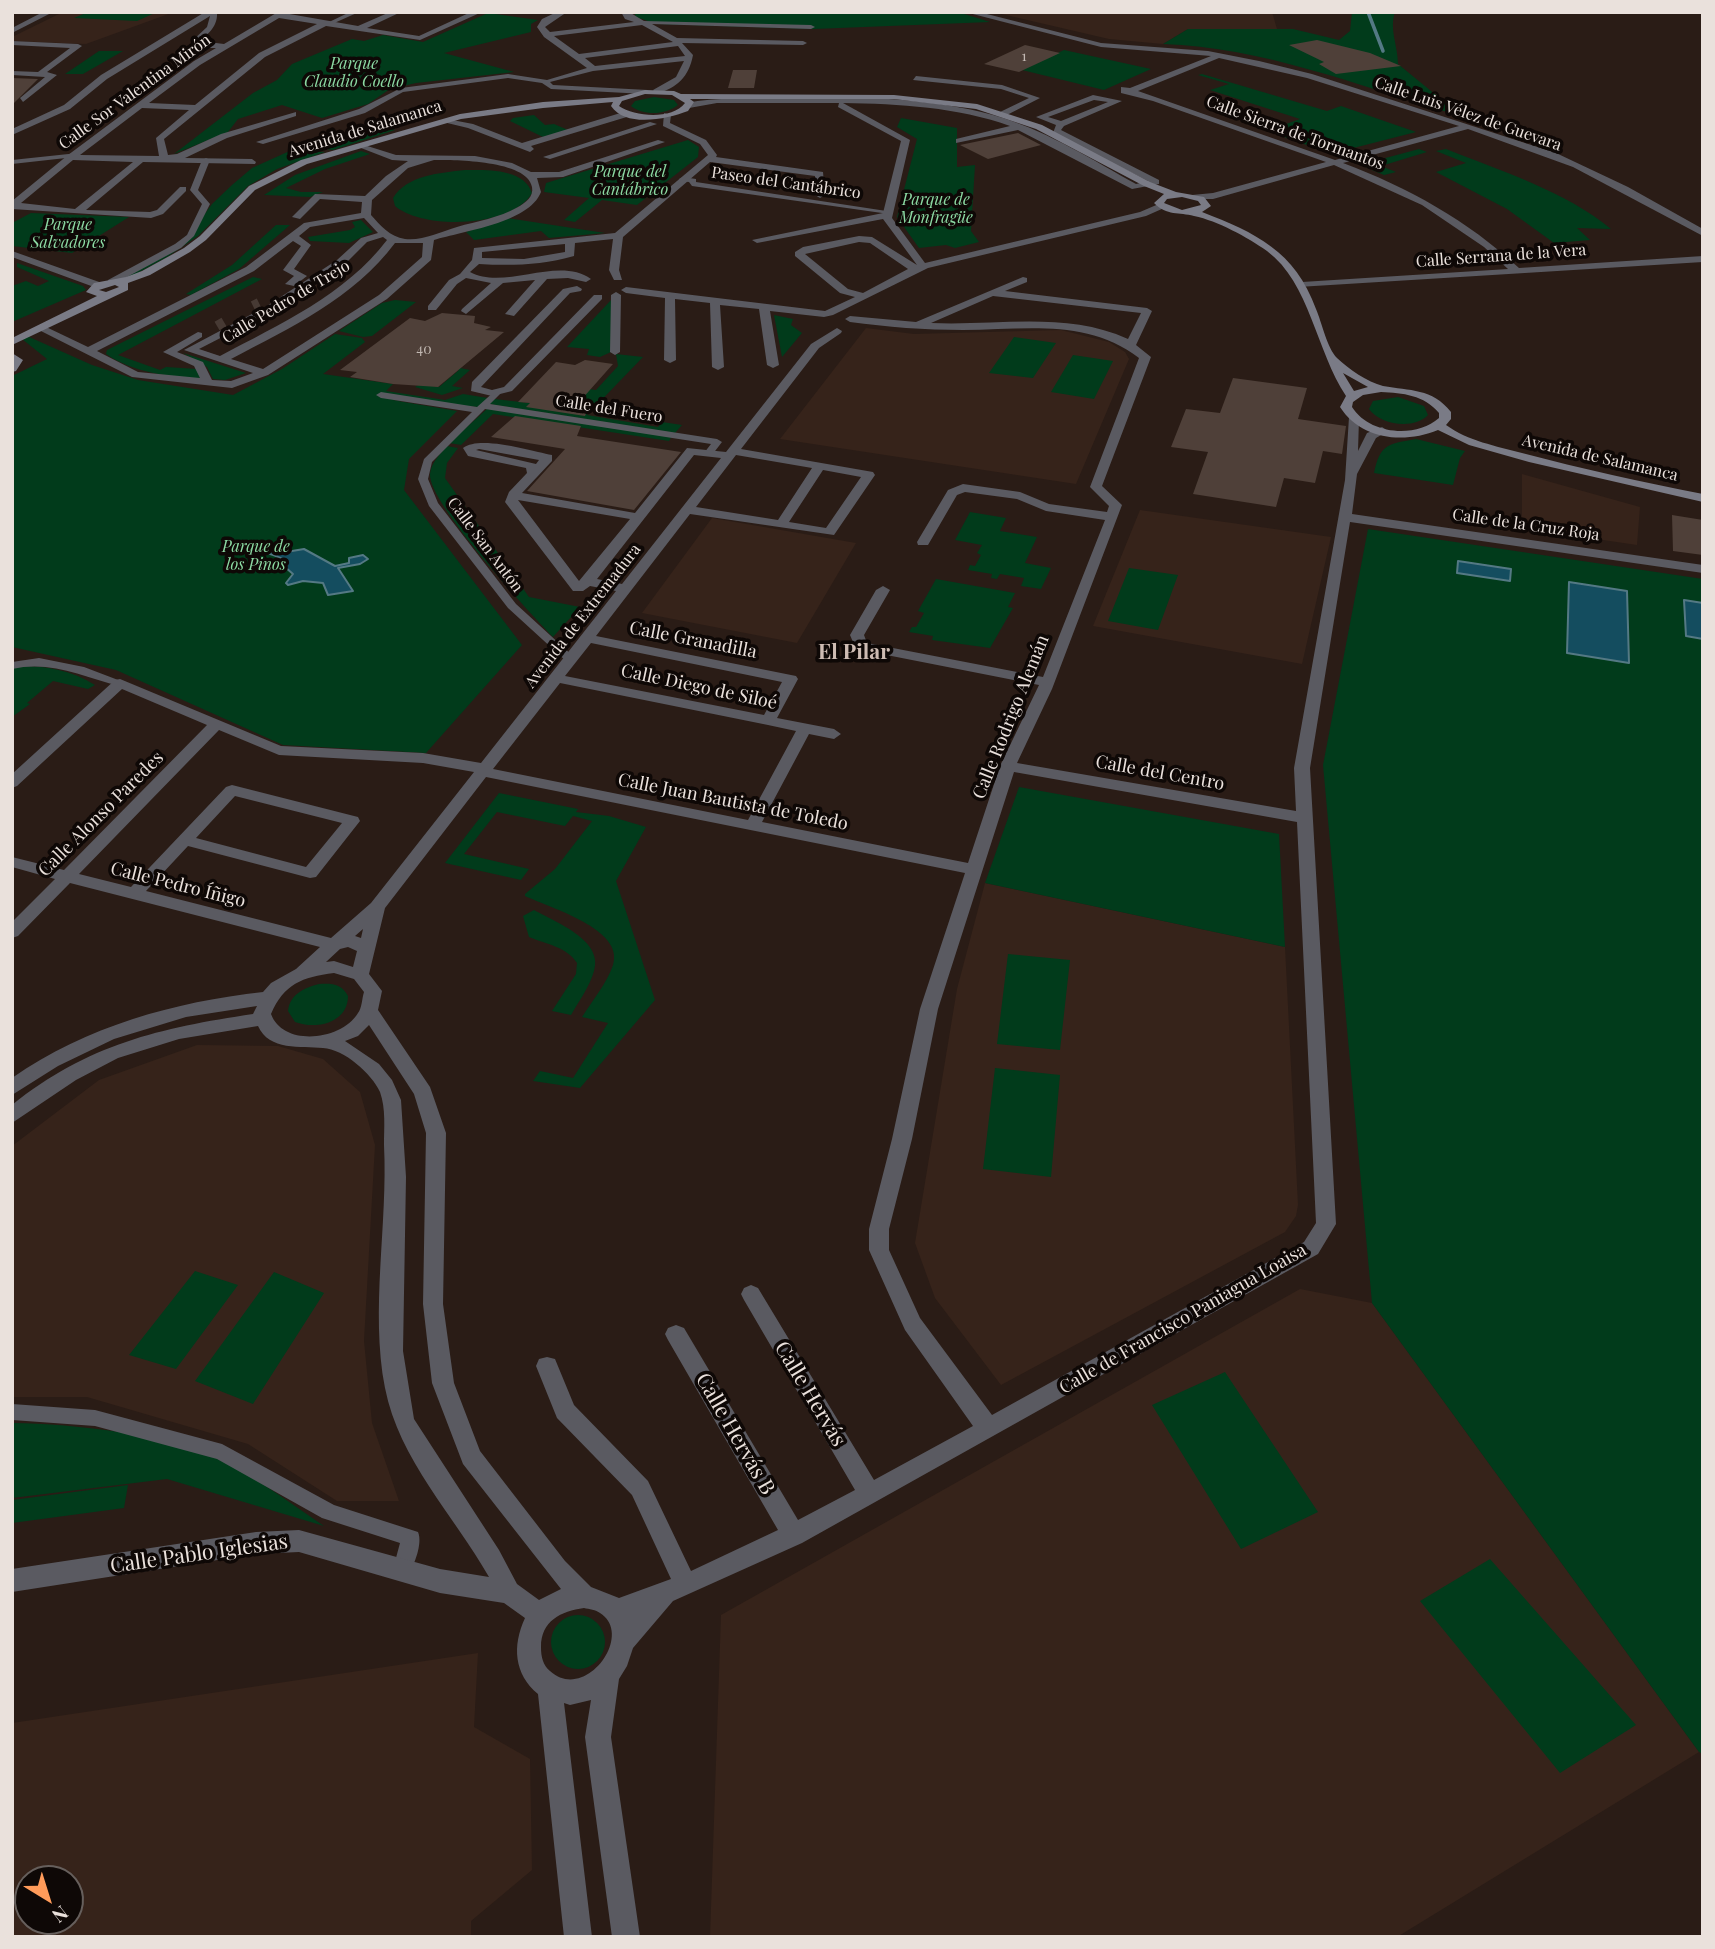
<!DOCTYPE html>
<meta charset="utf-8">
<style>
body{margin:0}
#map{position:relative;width:1715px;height:1949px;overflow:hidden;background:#2a1c16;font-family:"Playfair Display",serif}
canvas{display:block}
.frame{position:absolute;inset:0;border:14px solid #eae1dc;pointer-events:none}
.north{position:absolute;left:14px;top:1865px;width:70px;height:70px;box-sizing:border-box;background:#0e0806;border:2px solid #665f5c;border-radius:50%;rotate:142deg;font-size:19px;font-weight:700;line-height:28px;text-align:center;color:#eae1dc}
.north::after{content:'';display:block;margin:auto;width:24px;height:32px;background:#ff9b5a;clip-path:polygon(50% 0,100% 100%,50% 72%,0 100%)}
</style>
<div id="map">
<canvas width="1715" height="1949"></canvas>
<div class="frame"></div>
<div class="north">N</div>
</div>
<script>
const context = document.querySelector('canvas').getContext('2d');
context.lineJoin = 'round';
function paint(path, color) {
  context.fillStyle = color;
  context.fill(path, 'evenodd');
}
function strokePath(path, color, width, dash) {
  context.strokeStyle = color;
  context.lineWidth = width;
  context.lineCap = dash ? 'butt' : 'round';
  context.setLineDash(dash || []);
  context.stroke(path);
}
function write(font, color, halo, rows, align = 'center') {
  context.font = font + ' "Playfair Display",serif';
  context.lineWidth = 7;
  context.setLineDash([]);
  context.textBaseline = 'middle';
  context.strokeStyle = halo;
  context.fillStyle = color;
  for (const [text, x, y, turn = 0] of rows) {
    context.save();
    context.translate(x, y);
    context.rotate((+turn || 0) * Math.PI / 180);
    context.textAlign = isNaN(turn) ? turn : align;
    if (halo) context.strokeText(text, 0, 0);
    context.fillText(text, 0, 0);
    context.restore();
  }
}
const built = new Path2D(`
 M63,12h111l-88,32 -74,-3v-4z
 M993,12h279l5,17h-89l-25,15 -54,-5z
 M866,328l48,6 147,-4 48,12 16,10 4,7 -53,125 -296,-45z
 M1522,474l118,33 -3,38 -115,-17z
 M1140,510l191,27 -29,127 -209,-38z
 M712,518l144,25 -59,100 -155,-30z
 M985,883l300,64 13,258 -2,11 -11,16 -284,153 -66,-87 -20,-55 42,-254z
 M197,1045l81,1 45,13 37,33 15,53 -11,196 8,82 27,78h-62l-89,-57 -161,-47h-75v-251l87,-66z
 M1300,1289l72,14 327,449 -302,185h-687l11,-322z
 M478,1653l-4,74 56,32 2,111 -61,51v16h-459v-214zM28,1879h42v42h-42z`);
const green = new Path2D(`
 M88,12h69l-20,9 -63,-3z
 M634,12h324l32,10 -176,7 -157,-5 -21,-7z
 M1352,12h43c-6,17 3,34 3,52l60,49 -4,1c-95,-28 -192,-67 -291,-70l25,-15h105l46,11 11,-9z
 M488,13l50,7 -7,4v8l-87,21 70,19 -98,11 -26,6 -22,15 -46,14 -40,-13 -44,14 -10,13 -54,22 79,-61 24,-13 15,-16 60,-25 12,2 19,-6 40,7z
 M1064,50l87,19 -47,21 -82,-20z
 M99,51h24l-40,23h-18z
 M1202,74l125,37 14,-5 75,26 -82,21 -10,-2 -57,-20 33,-12 -90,-29 19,-6 -31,-9z
 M654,97l20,3 4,5c-12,10 -35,11 -47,1l4,-5z
 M534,115l11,10 9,-1 14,6 -25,7 -33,-16 3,-3z
 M901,118l56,10v39l18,-2 -4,66 8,11 -24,6 -9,-3 -27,3 -22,-31 20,-78 -20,-12z
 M381,124l14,6 -62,20 -30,-4z
 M688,140l11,7 -1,10 -61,48 -35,-5 -27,22 -11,-2 25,-22 -45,-6 2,-9z
 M294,149l31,3 -48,17 -29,17 -50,50 -31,21 -35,19 -10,1 60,-32 30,-41 20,-19 20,-17z
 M1419,149l8,3 -46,14 15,6 -12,3 -12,-5 4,-1 -11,-2 2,-4z
 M1446,149c53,21 121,43 165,80l-34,-1 13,12 -36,3 -47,-34 -71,-37 30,-9 -30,-12z
 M361,151l9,3 -45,15 -39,19 15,4h22l-13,5 -46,-2 31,-20z
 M465,170c21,0 59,-2 67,23 -20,35 -109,37 -137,13l-2,-8c14,-23 47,-25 72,-28z
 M31,213l98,4 -57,36 -60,-7v-23z
 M507,218l98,15 -56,5 -8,-7 -67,9 -8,-8z
 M361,220l12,12 -24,11 -39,-2 -2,-4 42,-7 5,-3 -3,-5z
 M276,225h14l-51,44 -48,26 -5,-1 46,-29z
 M17,263l66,23 3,4 -74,32v-36l14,-5 12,5 11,-5 -32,-14z
 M253,277l9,2 -144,76 42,15 6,-3 32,2 2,10c-33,-3 -66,-6 -94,-25l1,-4z
 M612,299l-1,53 -11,5 -13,-2 2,-6 -22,-2z
 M395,300l21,2 -44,34 -9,1 -24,-6 43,-28z
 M774,315l19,4 -2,6 11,8 -20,24z
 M335,334l27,4 3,4 -42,32 70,10 -7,7 59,9 18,-6 25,4 -10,9 -86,-7 65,11 -48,48 -5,31 118,155 -96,108 -143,-8 -167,-75 -104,-23v-271l35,-17 -25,-20 5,-3 65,29 46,15 95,15 49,-26z
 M1014,337l42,6 -23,35 -44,-5z
 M183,353l63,20 -21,7 -12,-1 -6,-12z
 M616,354l27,3 -56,58 71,12 4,-5 20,3 -7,8 -186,-29 6,-5 84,10 8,-8 -18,-3 11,-10 16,2 22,-24z
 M1073,355l40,6 -19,38 -43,-7z
 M440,364l30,6 -18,16 11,2 -21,7 -27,-8 5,-3 19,3 20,-17z
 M1398,397l26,9 4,9c-14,15 -48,10 -59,-6l4,-8z
 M487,409l185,27 -3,5 -176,-27 -32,31 -12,-2z
 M1416,439l49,12 -5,7 -7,27 -79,-12c6,-29 14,-29 42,-34z
 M447,446l11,2 -11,15 -2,15 84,119 51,10 -27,30c-23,-24 -125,-134 -123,-163 1,-11 10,-20 17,-28z
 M970,512l36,6 -6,13 37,6 -12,26 26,5 -10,21 -20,-3 3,-8 -24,-4 -3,5 -6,-1 1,-4 -24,-4 2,-5 5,1 6,-11 -4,-2 5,-8 -27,-5z
 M1368,529l335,50v1175l-4,-2 -327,-449 -49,-538z
 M1129,568l49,7 -20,55 -50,-9z
 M936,579l79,14 -7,14 5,1 -23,40 -58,-8 1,-4 -24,-4 3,-5h4l8,-14 -6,-2z
 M20,666c26,0 52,4 75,19l-7,4 -35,-8 -26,22 3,1 -18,13v-48z
 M1019,787l260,47 6,113 -300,-64z
 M499,793l79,16 -2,3 33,4 37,11 -30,54 39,119 -75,88 -47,-7 7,-10 33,7 35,-55 -26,-6c10,-16 25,-34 31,-52 12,-36 -63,-57 -88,-69v-2l30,-25 37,-48 -19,-5 -8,10 -68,-14 -33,42 65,15 -8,11 -76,-17z
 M534,910c21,12 70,30 60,61 -4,15 -15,30 -23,44l-19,-4 24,-37 1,-11c-10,-16 -31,-19 -48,-26l-6,-21z
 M1008,954l62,6 -10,90 -63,-6z
 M319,984c13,-1 23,0 29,12 0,27 -32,34 -53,26l-7,-11c2,-17 16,-23 31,-27z
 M995,1068l65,7 -9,102 -68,-8z
 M195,1271l43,14 -62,84 -47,-14z
 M274,1272l50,21 -71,111 -58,-23z
 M1225,1372l93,140 -77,37 -89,-144z
 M12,1423c64,1 157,11 214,40 35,18 66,41 98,63l-157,-47 -155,19z
 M128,1485l-4,23 -112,15v-23z
 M1490,1559l146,166 -76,48 -140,-172z
 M551 1642a27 27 0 1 1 54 0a27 27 0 1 1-54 0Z`);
const water = new Path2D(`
 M230,545l50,8 24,-4 31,17 14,-3v-5l14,-3 5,4 -8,5 -22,4 15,23 -25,4 -5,-12 -20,-2 -15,4 -2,-2 7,-9 -8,-7 1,-6c-18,-11 -42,-13 -63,-13z
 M1458,561l53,8 -1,12 -53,-8z
 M1569,582l58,9 2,72 -62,-10z
 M1684,600l19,3v36l-17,-3z`);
const stream = new Path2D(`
 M1368,12l15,39`);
const building = new Path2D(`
 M1317,40l53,13 31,13 -65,8 -17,-10 5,-2 -35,-17z
 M1025,45l35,8 -41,19 -35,-8z
 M733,70h24l-3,18h-26z
 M12,78l26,1 -26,26z
 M1018,133l23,12 -53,14 -28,-14z
 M442,313l33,3 -1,7 17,4 -6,3 19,2 -66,55 -45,-3 -43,-7 7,-5 -17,-2 70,-52 15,3z
 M585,360l28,4 -32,36h5l2,9 -3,7 -59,-9 4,-4 -12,-1 38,-40 19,3z
 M1233,378l74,10 -9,31 48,7 -4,28 -19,-3 -8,32 -31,-5 -8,29 -83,-13 15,-42 -37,-5 15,-38 34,4z
 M515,416l66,10 -4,10 104,16 -47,58 -107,-19 38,-42 -74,-12z
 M1672,515l31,5v35l-30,-4z`);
const minorTunnel = new Path2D(`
 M253,306l6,-3
 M217,326l7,-4`);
const pedestrian = new Path2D(`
 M350,12h9l-27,12 -5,-1z
 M78,153l-3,4 -63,7v-4z
 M206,158l4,2 -12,30 12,14 -16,32 -13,12 -67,36h-6v-4l67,-36 12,-9 15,-31 -12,-14 12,-30z
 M683,177l13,2v3l197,30 -4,2 -197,-28 -3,-4 -9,-1 -1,-2z
 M496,390l5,3 -11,11 227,35 5,3 -10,13 -3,1 -5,-3 7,-9 -226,-35 -53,53 -4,17 10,24 78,101 58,53v4h-8l-58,-53 -79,-102 -11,-27 6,-20 48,-47 -91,-14 -5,-3 5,-3 96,15z
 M39,658l45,9 42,16 -6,3c-37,-9 -69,-26 -108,-17v-7z
 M12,1404l83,6 127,34 112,61 84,27c5,12 -4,32 -9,43l-7,3 -7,-3 -2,-6 7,-26 -78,-25 -105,-59 -122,-33 -83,-6z`);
const minor = new Path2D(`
 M43,12h10l-41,21v-5z
 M205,12h12c1,14 -8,21 -17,29l24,3 54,-32 80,14 32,-14h11l-34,16 52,8 52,-24h11l-62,28 -94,-14 -61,31 -101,82 4,16 9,-1 44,-20 75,-22v4l-69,22 -42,20 67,1 4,3 -1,2 -112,-2 -57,48 64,2 7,-2 23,-23h6v4l-23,23 -12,4 -139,-9v-8l56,-46 126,-94 22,-13h-14l-11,-6 16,-15 3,-11 -103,63 -37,30 -58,26v-6l52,-24 37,-30zM279,18l38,6 -58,29 -64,52 -46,-2 51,-38zM142,108l47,2 -33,28 3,18 -79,-1zM73,160l60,2 -58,47 -54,-6z
 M557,12h10l-22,15 5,5 84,-10 -9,-3 -4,-7h8l15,9 167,4 4,2 -4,2 -159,-5 25,14 126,3 4,2 -4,2 -121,-2 11,12c-4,22 -16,33 -37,39l-3,-4 23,-13 8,-16 -91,10 -43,11 3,3 95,5 -3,4 -94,-5 -9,-6 -34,-5 -105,14 -38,21 -102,31 -7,-2 103,-33 42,-21 107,-14 39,6 40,-12 -43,-31 -7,-10 5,-8zM642,25l31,17 -94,12 -25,-18zM678,46l7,10 -90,10 -10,-8z
 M965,12h14l122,31 107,8 51,10 53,13 244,79 72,34 75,42v7l-130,-69 -105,-38 -125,34c66,25 124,57 176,105l184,-12v6l-405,25 -1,-2 5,-3 206,-13 -24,-22 -62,-42 -88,-40 -121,34h-21v-4l21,-2 113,-31 -173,-61 -32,-8v-6l9,1 81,-32 -110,-9zM1219,58l88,20 152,48 -124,34 -197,-69z
 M12,41l66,3 4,2 -35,26 10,3 -34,27 -3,-4 25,-21 -33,-2v-4l26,1 32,-24 -58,-3z
 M916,76l86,9 38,13 -37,19 -3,-5 29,-14 -28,-9 -88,-9z
 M1093,95l29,6 -58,25 -3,4 98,50v4l-27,5 -114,-59 -62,13v-4l54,-13c-53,-19 -110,-22 -167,-23l67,37 -18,78 33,45 215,-51 21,-9 3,1v4l-18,8 -218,52 -95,47 -9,2 -54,-6 9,54 -6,3 -6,-3 -8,-56 -39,-4 4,62 -6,3 -6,-3 -2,-64 -35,-4 1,61 -6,3 -6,-3 1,-62 -39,-5 -5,-3 5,-3 199,24 30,-14 -15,-4 -45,-37v-4l8,-5 56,-11 13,1 45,28 -34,-46 -126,24 -5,-3 131,-27 18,-72 -63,-34 1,-4h-122l-28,5 -3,-5c31,-6 63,-4 95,-5 74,-1 150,-2 222,20 47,15 90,42 133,66l12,-3 -95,-48 3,-8 -20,-8zM1094,100l14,2 -47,19 -13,-4zM859,242l11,1 38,26 -45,24 -15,-4 -43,-35z
 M627,111l3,5 -99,30 3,3 -4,3 -62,-24 -25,-6 4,-3 26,5 49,19z
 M664,113l7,2 -1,8 36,17 11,15 -1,2 107,15 2,23 -5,3 -5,-3v-19l-105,-14 -87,75 -4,33 3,10h-8l-5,-10 4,-31 -38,4 -1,13c-32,9 -62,10 -95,8l-9,8c35,19 88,-17 121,7l-5,3 -18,-4 -21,1 -33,37 -9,-2 30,-34 -32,3 -37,31 -5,-3 1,-2 29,-26 -25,-5 -9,6 -21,26h-8v-4l21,-26 11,-6 12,-14 2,-12 141,-15 93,-78 -8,-11 -37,-18zM565,244v8l-41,7 -42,-1v-6z
 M650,122l7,2 -107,35 -7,-2z
 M658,140l7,2 -102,35 -26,1 4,14c-12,31 -78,39 -107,48l-3,20 -44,39 -119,76 -36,13 -100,-11 -97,-49 9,-2 44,21 158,-80 58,-44 57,-10 1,-11 -42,-3 -20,20 -8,-2 23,-23 50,2 21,-20 22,-15 -16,-1 -31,-12v-4l35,11 79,1 37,7 19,9h28zM434,160c21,0 93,0 98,27 2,10 -7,16 -14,20 -19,11 -41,14 -61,20 -16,5 -35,14 -52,12 -15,-2 -25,-14 -34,-24l1,-15 36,-32zM364,218l14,15 -17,5 -24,22 -70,46 -83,44 69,23 -22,8 -19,-1 -9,-18 -26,-10 25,-15v-4l-4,-1 -35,20 31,14 6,12 -62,-6 -41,-21 157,-80 39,-30 8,5 -18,24 11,6 -9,8 9,2 13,-10 -13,-7 17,-24 -12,-9 11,-9zM383,237l4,3c-42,55 -107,84 -167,116l-21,-7 76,-39 70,-46 22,-22zM395,243h28l-1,14 -43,38 -116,74 -32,-10c59,-31 123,-61 164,-116z
 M12,251l90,32 1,2 -9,2 -82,-30z
 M1023,277l4,1v4l-22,9 142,17 5,3 -16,34 15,12 -49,129 20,19 -70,184 -35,74 279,48 -2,-43 51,-288 4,-63 10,2 -1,32 9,-18 15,-6 6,4 -12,7 -19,36 -5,40 351,51v8l-353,-51 -40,246 26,456 -18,30 -516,289 -129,58 -40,47 -6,18 -8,13 -8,58 29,200h-28l-27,-200 6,-37 -21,5 -6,-2 28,234h-28l-26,-243c-24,-20 -26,-48 -13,-76l-21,-15 -64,-10 -141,-41 -43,2 -244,38v-23l244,-37 43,-2 141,39 49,8c-35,-62 -90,-117 -104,-189 -15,-79 3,-163 -1,-243 0,-17 2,-36 -4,-53 -8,-18 -36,-43 -57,-44 -22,-2 -54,3 -65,-22l-79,13 -61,19 -42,22 -64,43v-18c76,-61 148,-77 241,-91l4,-8 -71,11 -72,22 -56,27 -46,29v-17c75,-52 162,-76 251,-86l8,-9 25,-14 24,-22 -250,-64 -52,53 -6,2v-16l43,-43 -43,-12v-10l52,13 143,-145 -85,-36 -105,97 -5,2v-14l103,-94 5,-1 161,67 142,7 58,10 135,-172 -26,-5 -7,5h-10l-68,-89 4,-10 18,-19 -1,-5 -58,-12 -5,-8c17,-13 68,3 89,7v6l-30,32 113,20 52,-65 39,4 85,-108 26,-16 5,3 -1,2 -22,15 -78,101 132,23 2,3 -41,60 -144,-21 -94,122 200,40 2,3 -21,39 57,11 7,5 -7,5 -25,-5 -47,88 206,41 32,-97 39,-81 -183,-36 -6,-14 26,-45 7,-4 7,4 -26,45 3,8 176,34 62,-157 -59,-9 -29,-12 -52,-7 -8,3 -29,50h-10l-1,-3 31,-52 15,-6 57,8 29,12 58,8 2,-6 -19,-19 49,-129c-52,-40 -115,-28 -176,-28 -38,0 -76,-3 -113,-8l-5,-3 5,-3 66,6zM993,296l148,17 -13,26c-62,-28 -130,-13 -197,-16zM479,449l60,11 -3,4 -60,-14zM694,455l27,3 -99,126 -25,-5zM736,455l76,13 -34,52 -82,-13zM823,470l38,7 -35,51 -37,-6zM518,500l112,19 -51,62zM591,643l191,39 -18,33 -199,-39zM560,683l208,42 28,6 -48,89 -255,-51zM219,730l60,25 144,8 51,9 -103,131 -40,35 -185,-47 42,-45 122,32 6,-1 44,-56 -2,-4 -126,-32 -6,2 -95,100 -52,-13zM1014,772l283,50 19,401 -12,19 -312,173 -72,-97 -31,-68v-21l23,-90 26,-130zM486,777l479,96 -45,136 -28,130 -23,90v21l36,80 68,96 -99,54 -116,-192 -7,-3 -7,3 -3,6 3,6 111,190 -57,30 -114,-192 -8,-3 -8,3 -3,6 3,6 110,190 -87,41 -43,-90 -74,-76 -19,-46 -8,-2 -8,2 -3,7 21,52 75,77 39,84 -52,19 -28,-11 -26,-26 -85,-110 -26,-68 -11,-79 3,-171 -16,-46 -52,-77 4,-19 -13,-17 16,-66zM235,796l107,27 -36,44 -110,-29zM363,929l-2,9 -6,-2zM348,947l9,4 -4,16 -19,-6 -8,1 14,-13zM334,973l20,6 10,13c-2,6 -2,16 -6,21 -17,28 -75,34 -87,1 13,-30 31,-37 63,-41zM369,1025l45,69 12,39 -3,171 9,79 31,81 98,125 -22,11 -22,-16 -18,-34 -85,-131 -11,-68 3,-174 -5,-77 -9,-20 -13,-16 -34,-23 13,-5zM584,1608c5,1 12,2 16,5 35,22 -15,90 -50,58 -7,-6 -9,-14 -9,-24 0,-26 20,-36 43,-39z
 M577,286l5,3 -1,2 -11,2 -89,94 11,3 12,-3 90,-92h8v4l-90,92 -20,5 -21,-5 1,-9 91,-93z
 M616,292l5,3 -1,57 -5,3 -5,-3 1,-57z`);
const secondary = new Path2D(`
 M645,90l29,1 7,3 213,1 83,9 65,21 108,57 26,10 28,5 7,9 -9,6c54,21 93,39 114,97 6,14 11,39 21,49 12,11 30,24 46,28 27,5 49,2 68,26v7l-5,6c22,16 50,21 76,28 60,16 120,29 181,41v8l-174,-40 -60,-17 -31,-15c-34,14 -77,10 -98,-23l6,-11c-30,-45 -36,-113 -79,-145 -20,-14 -49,-30 -73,-35 -15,-4 -27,0 -40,-13l10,-9 -20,-8 -108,-57 -60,-20 -82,-10h-204l4,3 -6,9c-21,8 -62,17 -77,-5l2,-4 -70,6 -82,11 -154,45 -52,26 -49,50 -16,12 -40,23 -22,8v7l-116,55v-7l85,-42 -11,-4 8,-9 32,-6 16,-6 42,-23 16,-12 49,-50 52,-26 159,-46 83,-12 76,-5zM645,94l27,1 13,8c-13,17 -50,14 -66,3l3,-5zM1182,197l16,4 3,4 -19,5 -18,-7 3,-4zM115,285l4,2 -13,5 -7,-2zM1343,373l25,14 -14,4zM1381,392c22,1 43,3 58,21v5c-24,21 -70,16 -87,-11l1,-5 10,-7z
 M12,353l11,7 -7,11 -4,1z`);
const numberNames = [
 ["1",1024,57],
 ["40",424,350]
];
const farParknames = [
 ["Parque",354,64],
 ["Claudio Coello",354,82],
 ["Parque del",630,172],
 ["Cantábrico",630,190],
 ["Parque de",936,200],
 ["Monfragüe",936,218],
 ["Parque",68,225],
 ["Salvadores",68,243],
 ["Parque de",256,547],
 ["los Pinos",256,565]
];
const farStreetnames = [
 ["Calle Sor Valentina Mirón",135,92,-36],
 ["Calle Luis Vélez de Guevara",1468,114,19],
 ["Avenida de Salamanca",365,129,-17],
 ["Calle Sierra de Tormantos",1295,133,20],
 ["Paseo del Cantábrico",786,183,8],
 ["Calle Serrana de la Vera",1501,256,-4],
 ["Calle Pedro de Trejo",286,302,-31],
 ["Calle del Fuero",609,409,9],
 ["Avenida de Salamanca",1600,458,13],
 ["Calle de la Cruz Roja",1526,525,8],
 ["Calle San Antón",485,545,53],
 ["Avenida de Extremadura",583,616,-52]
];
const streetNames = [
 ["Calle Granadilla",693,640,11],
 ["Calle Diego de Siloé",699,687,12],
 ["Calle Rodrigo Alemán",1011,717,-68],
 ["Calle del Centro",1160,773,10],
 ["Calle Juan Bautista de Toledo",733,802,11],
 ["Calle Alonso Paredes",101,814,-45],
 ["Calle Pedro Íñigo",178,885,14],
 ["Calle de Francisco Paniagua Loaisa",1183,1319,-30]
];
const quarterNames = [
 ["El Pilar",854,652]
];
const nearStreetnames = [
 ["Calle Hervás",810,1394,59],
 ["Calle Hervás B",735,1434,60],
 ["Calle Pablo Iglesias",199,1554,-8]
];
paint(built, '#36231a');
paint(green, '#013b1b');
paint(water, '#144d5f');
strokePath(water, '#547984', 2);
strokePath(stream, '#547984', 3.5);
paint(building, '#4f4039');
strokePath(minorTunnel, '#473a34', 10, [10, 5]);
paint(pedestrian, '#5a5a61');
paint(minor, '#5a5a61');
paint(secondary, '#7a7b86');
write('14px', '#c3b9b3', null, numberNames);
write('italic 16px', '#8cdaa3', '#0e0806', farParknames);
write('16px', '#eae1dc', '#0e0806', farStreetnames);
write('18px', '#eae1dc', '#0e0806', streetNames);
write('bold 21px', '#cebcb3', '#0e0806', quarterNames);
write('21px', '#eae1dc', '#0e0806', nearStreetnames);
</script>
